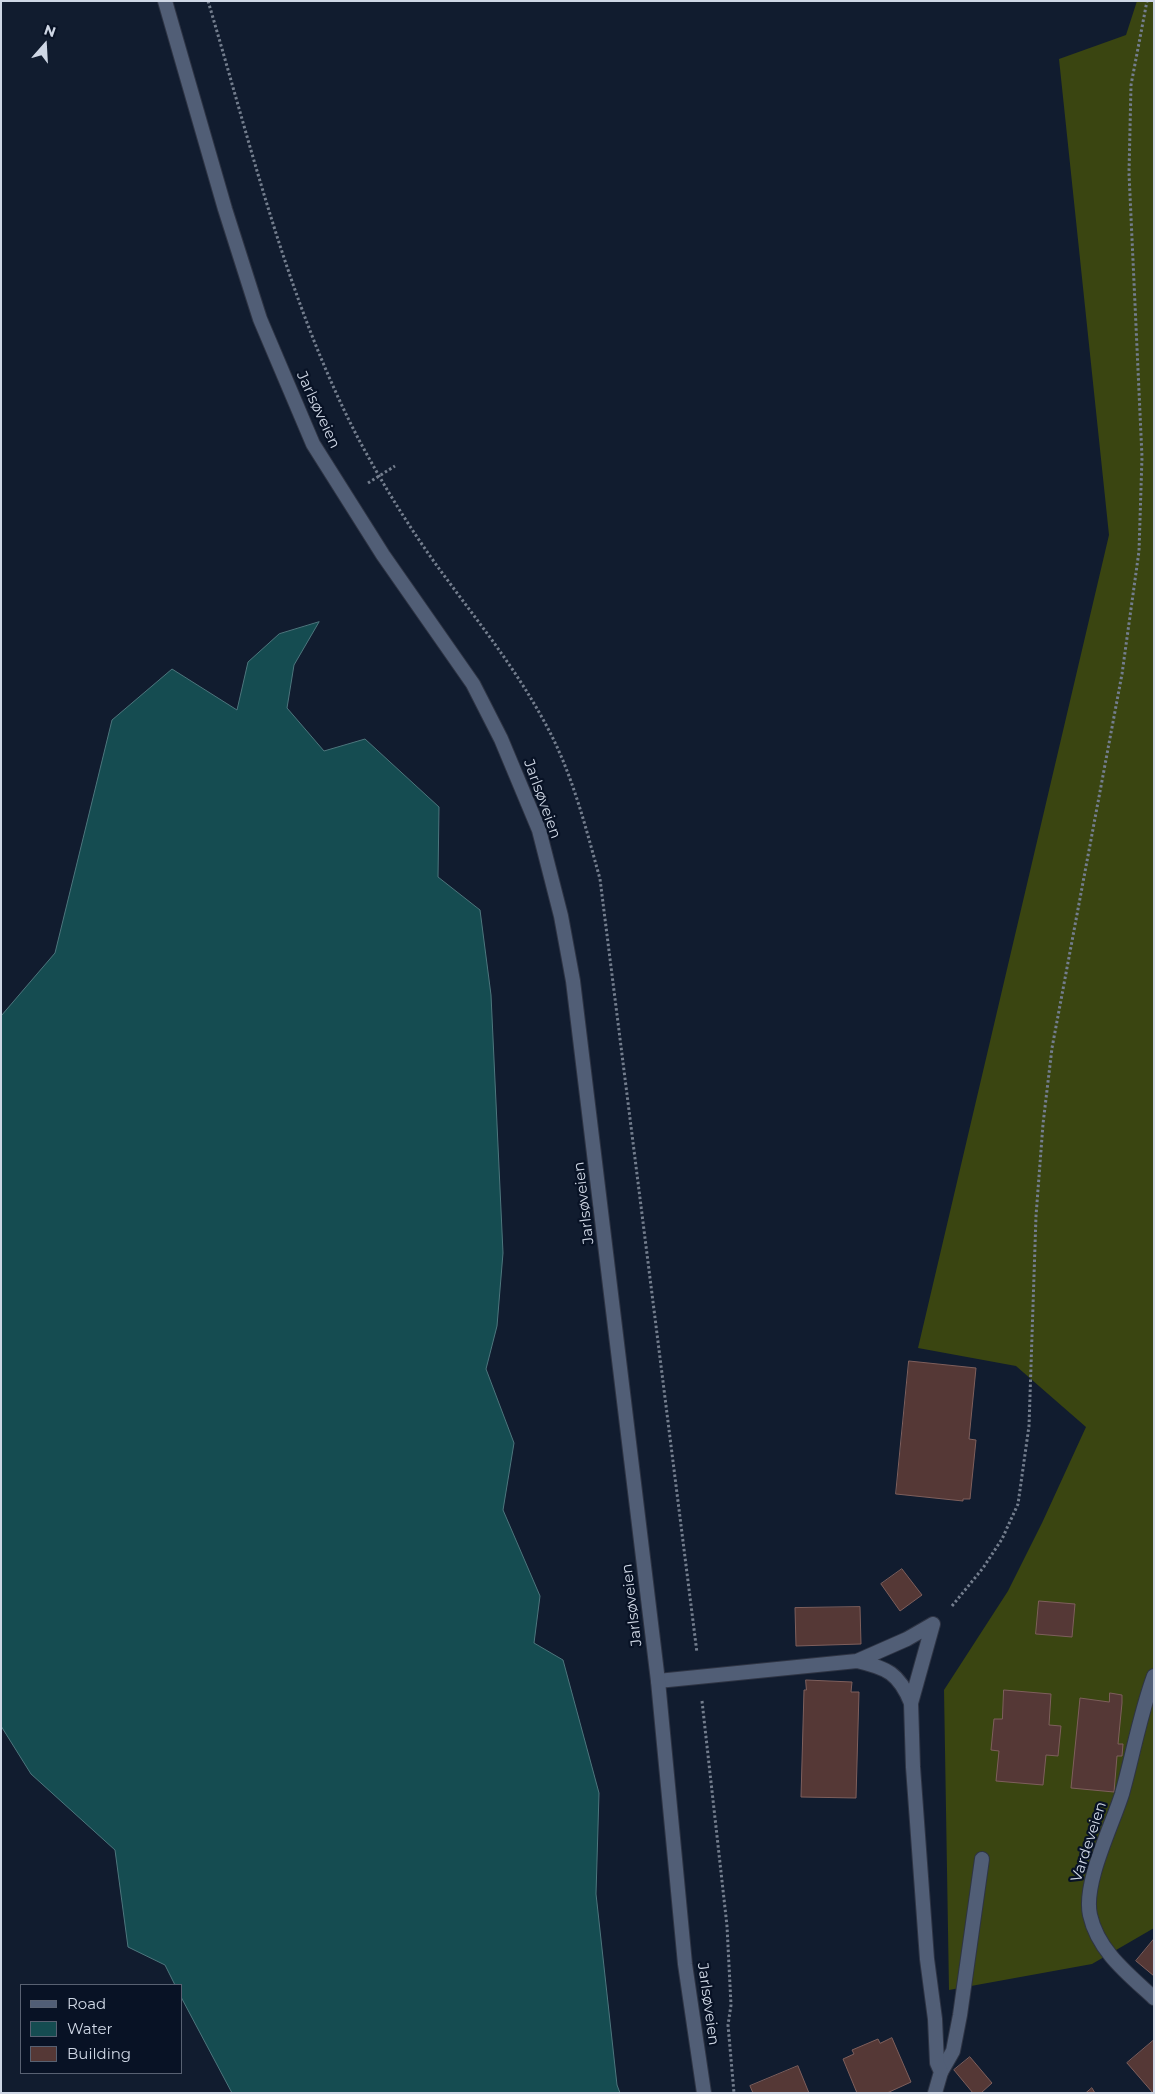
<!DOCTYPE html>
<meta charset="utf-8">
<style>
body{margin:0}
#map{position:relative;width:1155px;height:2094px;overflow:hidden;background:#111c2f;font-family:Montserrat,sans-serif}
canvas{display:block}
.frame{position:absolute;inset:0;border:2px solid #cfd7e5;pointer-events:none}
.legend{position:absolute;left:20px;top:1984px;width:162px;height:90px;box-sizing:border-box;background:#081225;border:1px solid #586172;margin:0;padding:6px 9px;list-style:none;font-size:15px;color:#cfd7e5}
.legend li{display:flex;align-items:center;gap:10px;height:25px}
.legend b{width:25px;border:1px solid #586172}
.north{position:absolute;left:20px;top:20px;width:50px;height:50px;-webkit-text-stroke:4px #081225;paint-order:stroke;rotate:19deg;font-size:14px;font-weight:700;line-height:20px;text-align:center;color:#cfd7e5}
.north::after{content:'';display:block;margin:auto;width:18px;height:22px;background:#cfd7e5;clip-path:polygon(50% 0,100% 100%,50% 72%,0 100%)}
</style>
<div id="map">
<canvas width="1155" height="2094"></canvas>
<div class="frame"></div>
<ul class="legend">
<li><b style="height:6px;background:#515e76"></b>Road</li>
<li><b style="height:14px;background:#154c51"></b>Water</li>
<li><b style="height:14px;background:#553836"></b>Building</li>
</ul>
<div class="north">N</div>
</div>
<script>
const context = document.querySelector('canvas').getContext('2d');
context.lineJoin = 'round';
function paint(path, color) {
  context.fillStyle = color;
  context.fill(path, 'evenodd');
}
function strokePath(path, color, width, dash) {
  context.strokeStyle = color;
  context.lineWidth = width;
  context.lineCap = dash ? 'butt' : 'round';
  context.setLineDash(dash || []);
  context.stroke(path);
}
function write(font, color, halo, rows, align = 'center') {
  context.font = font + ' Montserrat,sans-serif';
  context.lineWidth = 4.5;
  context.setLineDash([]);
  context.textBaseline = 'middle';
  context.strokeStyle = halo;
  context.fillStyle = color;
  for (const [text, x, y, turn = 0] of rows) {
    context.save();
    context.translate(x, y);
    context.rotate((+turn || 0) * Math.PI / 180);
    context.textAlign = isNaN(turn) ? turn : align;
    if (halo) context.strokeText(text, 0, 0);
    context.fillText(text, 0, 0);
    context.restore();
  }
}
const forest = new Path2D(`
 M1137,1h17v1927l-62,36 -143,26 -5,-300 64,-99 34,-68 44,-96 -70,-61 -98,-18 191,-813 -50,-476 67,-24z`);
const water = new Path2D(`
 M319,622l-25,43 -7,43 37,43 41,-12 74,68 -1,70 42,33 11,85 12,258 -6,73 -11,43 28,74 -11,67 37,86 -6,47 29,17 36,133 -3,101 21,191 3,8h-388l-51,-96v-12h-6l-10,-20 -37,-18 -13,-97 -84,-76 -30,-48v-710l54,-63 57,-233 60,-51 65,41 11,-48 31,-28z`);
const building = new Path2D(`
 M909,1361l67,7 -7,71 7,1 -6,59h-7v2l-67,-7z
 M902,1569l20,26 -22,16 -19,-27z
 M1039,1601l36,3 -3,33 -36,-3z
 M860,1607l1,37 -65,2 -1,-38z
 M806,1680l46,2 -1,10h8l-3,106 -55,-1 3,-107h2z
 M1004,1690l47,4 -2,31 12,1 -3,30 -12,-1 -3,30 -47,-4 3,-30 -8,-1 3,-31h8z
 M1110,1693l12,2v8l-4,41h5l-1,12h-5l-3,36 -43,-4 9,-90 29,4z
 M1154,1939v37l-18,-15z
 M892,2038l19,44 -24,11h-30l-14,-34 11,-5 -2,-4 26,-11 2,4z
 M1154,2040v53h-1l-26,-30z
 M970,2057l22,26 -11,10h-8l-19,-23z
 M798,2066l11,27h-56l-3,-7z
 M1092,2088l3,5h-9z`);
const path = new Path2D(`
 M208,1c44,147 79,300 150,437 25,47 54,94 85,136 36,49 73,95 102,149 27,49 40,102 55,156l97,774
 M368,483l27,-17
 M952,1606l31,-38 19,-29 16,-35 11,-78 7,-210 7,-92 9,-76 70,-374 17,-123 3,-94 -13,-284 2,-88 16,-84
 M702,1701l25,225 4,79 -3,20 6,68`);
const service = new Path2D(`
 M941,2072l12,-21 7,-36 22,-156`);
const minor = new Path2D(`
 M933,1624l-22,79 2,64 14,192 8,60 2,44 4,9 -6,21
 M1154,1676c-14,38 -21,79 -32,118 -10,32 -39,89 -32,121 8,36 38,59 64,83
 M658,1681l199,-20
 M911,1703c-12,-30 -24,-35 -54,-42l50,-22 26,-15`);
const tertiary = new Path2D(`
 M165,1l60,208 35,110 53,125 70,111 90,129 28,55 38,91 22,86 12,65 85,700 27,283 19,129`);
const streetNames = [
 ["Jarlsøveien",318,410,65],
 ["Jarlsøveien",542,799,70],
 ["Jarlsøveien",584,1203,-97],
 ["Jarlsøveien",632,1605,-97],
 ["Vardeveien",1089,1842,-72],
 ["Jarlsøveien",708,2004,82]
];
paint(forest, '#3a4511');
paint(water, '#154c51');
strokePath(water, '#4d767d', 1);
paint(building, '#553836');
strokePath(building, '#7e5f5c', 1);
strokePath(service, '#2e3444', 16);
strokePath(minor, '#2e3444', 16);
strokePath(tertiary, '#2e3444', 16);
strokePath(path, '#747e8e', 3, [2.5, 2.5]);
strokePath(service, '#515e76', 14);
strokePath(minor, '#515e76', 14);
strokePath(tertiary, '#515e76', 14);
write('15px', '#cfd7e5', '#081225', streetNames);
</script>
